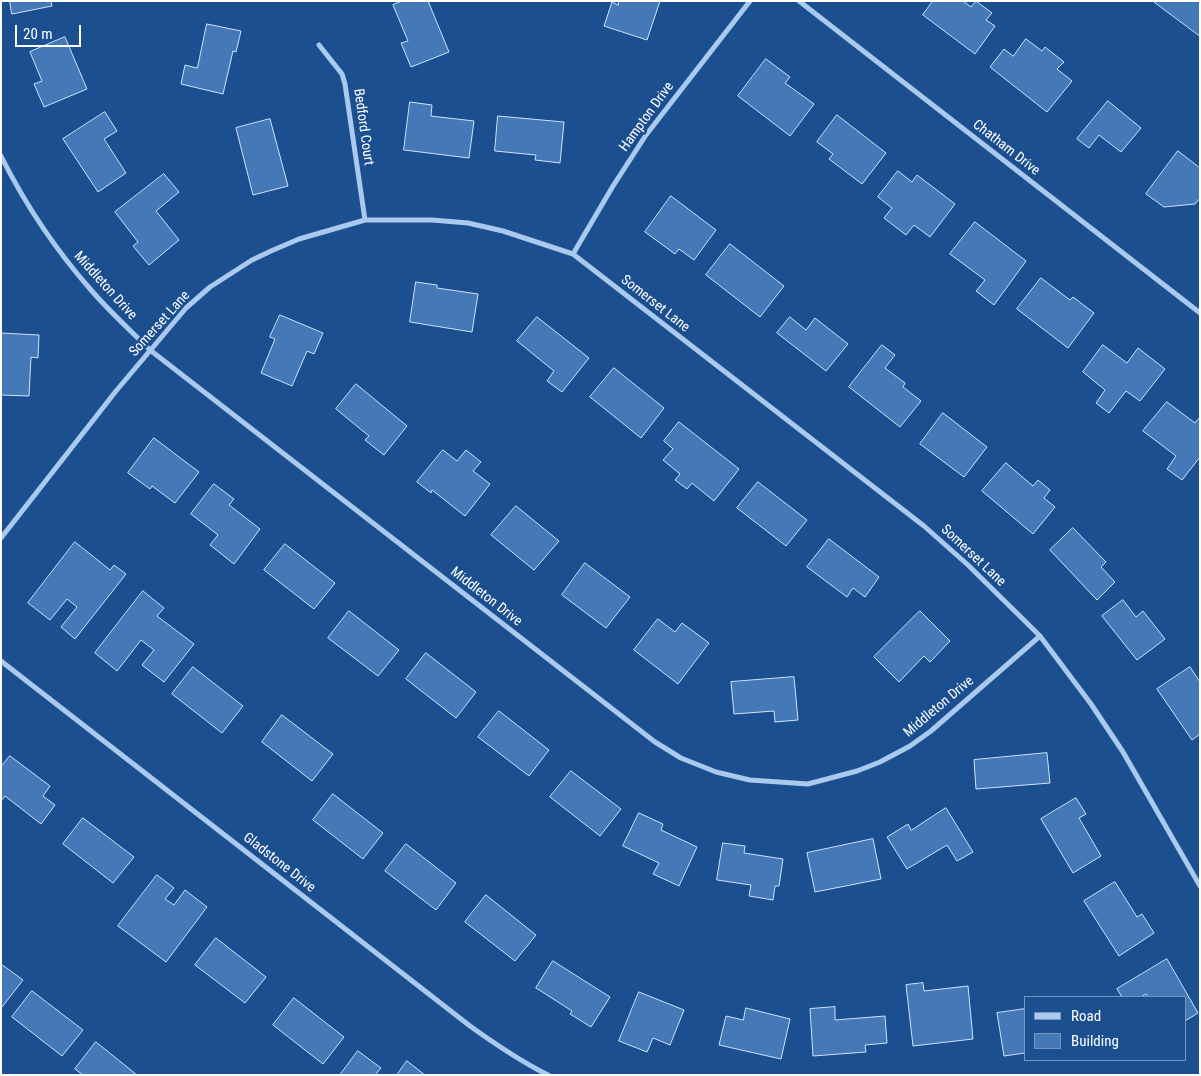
<!DOCTYPE html>
<style>
body{margin:0}
#map{position:relative;width:1201px;height:1076px;overflow:hidden;background:#1b4f8f;font-family:"Roboto Condensed",sans-serif}
canvas{display:block}
.frame{position:absolute;inset:0;border:2px solid #fff;pointer-events:none}
.legend{position:absolute;left:1024px;top:996px;width:162px;height:65px;box-sizing:border-box;background:#1b4f8f;border:1px solid #7695bc;margin:0;padding:6px 9px;list-style:none;font-size:15px;color:#fff}
.legend li{display:flex;align-items:center;gap:10px;height:25px}
.legend b{width:25px;border:1px solid #7695bc}
.scale{position:absolute;left:15px;top:25px;width:66px;height:22px;box-sizing:border-box;border:2px solid #fff;border-top:0;padding-left:6px;font-size:15px;line-height:18px;white-space:nowrap;color:#fff;-webkit-text-stroke:4px #1b4f8f;paint-order:stroke}
</style>
<div id="map">
<canvas width="1201" height="1076"></canvas>
<div class="frame"></div>
<ul class="legend">
<li><b style="height:6px;background:#a9c9ee"></b>Road</li>
<li><b style="height:14px;background:#4478b7"></b>Building</li>
</ul>
<div class="scale">20 m</div>
</div>
<script>
const context = document.querySelector('canvas').getContext('2d');
context.lineJoin = 'round';
function paint(path, color) {
  context.fillStyle = color;
  context.fill(path, 'evenodd');
}
function strokePath(path, color, width, dash) {
  context.strokeStyle = color;
  context.lineWidth = width;
  context.lineCap = dash ? 'butt' : 'round';
  context.setLineDash(dash || []);
  context.stroke(path);
}
function write(font, color, halo, rows, align = 'center') {
  context.font = font + ' "Roboto Condensed",sans-serif';
  context.lineWidth = 5;
  context.setLineDash([]);
  context.textBaseline = 'middle';
  context.strokeStyle = halo;
  context.fillStyle = color;
  for (const [text, x, y, turn = 0] of rows) {
    context.save();
    context.translate(x, y);
    context.rotate((+turn || 0) * Math.PI / 180);
    context.textAlign = isNaN(turn) ? turn : align;
    if (halo) context.strokeText(text, 0, 0);
    context.fillText(text, 0, 0);
    context.restore();
  }
}
const building = new Path2D(`
 M10,1h41l1,5 -40,8z
 M402,1h26l21,51 -38,15 -10,-24 7,-2 -15,-36z
 M619,1h41l-13,39 -43,-14 8,-24 6,3z
 M933,1h30l8,6 5,-6 16,12 -6,7 9,6 -20,28 -52,-39z
 M1153,1h47v35z
 M207,24l34,7 -5,21 -3,-1 -10,43 -42,-10 4,-19 12,3z
 M65,37l22,52 -43,18 -10,-23 8,-3 -12,-29z
 M1026,39l16,12 3,-4 19,15 -7,7 15,12 -25,31 -57,-45 14,-18 9,7z
 M766,59l24,18 -5,6 29,21 -24,32 -52,-40z
 M1108,101l33,27 -20,24 -22,-17 -10,13 -12,-9z
 M410,102l22,3 -1,11 43,5 -5,37 -65,-8z
 M105,112l12,19 -13,8 22,34 -28,19 -35,-53z
 M837,115l49,38 -24,31 -33,-25 4,-5 -16,-12z
 M498,116l66,6 -4,41 -25,-3 1,-5 -41,-4z
 M270,119l18,67 -35,9 -17,-67z
 M1178,151l22,17v30l-5,6 -31,3 -18,-13z
 M898,171l14,11 5,-7 38,29 -25,33 -16,-12 -8,10 -22,-17 8,-10 -14,-11z
 M164,174l15,18 -23,19 23,29 -30,25 -16,-19 5,-4 -23,-30z
 M671,196l45,34 -22,30 -15,-11 -4,5 -30,-22z
 M975,222l51,39 -32,44 -18,-14 9,-11 -35,-26z
 M730,244l54,42 -24,31 -54,-42z
 M1041,278l29,22 3,-3 21,16 -26,35 -51,-39z
 M416,282l21,3v3l41,6 -6,38 -62,-10z
 M280,315l43,18 -9,21 -7,-3 -15,35 -31,-13 14,-34 -5,-2z
 M537,317l52,41 -27,34 -15,-11 7,-10 -37,-30z
 M790,317l16,13 9,-12 33,26 -22,27 -49,-38z
 M1,333l38,2 -1,23 -7,-1 -2,39 -28,-1z
 M882,345l13,10 -10,13 20,15 -2,4 18,14 -21,26 -51,-40z
 M1103,345l24,18 11,-15 27,21 -25,32 -14,-10 -17,22 -13,-10 9,-13 -22,-18z
 M614,368l50,40 -23,30 -51,-41z
 M356,384l51,42 -23,29 -19,-15 4,-4 -33,-27z
 M1167,402l28,21 5,-6v40l-18,23 -15,-11 9,-13 -33,-25z
 M943,413l44,34 -23,30 -44,-33z
 M679,422l60,47 -25,32 -22,-18 -5,6 -12,-9 5,-6 -17,-14 10,-11 -9,-8z
 M154,438l45,34 -24,31 -23,-17 -2,3 -22,-16z
 M443,450l14,11 9,-11 15,12 -8,9 17,13 -25,32 -33,-26 -1,3 -14,-11z
 M1006,463l27,23 5,-6 12,10 -6,8 11,9 -22,27 -51,-43z
 M758,482l49,38 -21,26 -49,-38z
 M214,484l20,15 -5,6 31,24 -26,35 -24,-19 8,-10 -27,-21z
 M516,506l43,35 -25,29 -43,-35z
 M1073,528l33,34 -5,5 14,15 -18,18 -47,-50z
 M829,539l50,38 -14,20 -12,-9 -6,9 -40,-30z
 M75,542l35,28 4,-5 12,9 -51,65 -14,-12 16,-20 -10,-8 -17,21 -22,-17z
 M285,544l50,39 -21,26 -50,-39z
 M585,563l45,34 -24,31 -44,-33z
 M143,591l21,17 -7,8 37,28 -30,38 -22,-17 12,-15 -13,-10 -24,31 -22,-18z
 M1123,600l13,17 7,-6 22,28 -28,21 -35,-44z
 M349,611l50,39 -21,26 -50,-38z
 M920,611l30,30 -20,21 -6,-6 -25,26 -25,-25z
 M658,619l17,13 7,-9 27,20 -31,41 -44,-34z
 M426,653l50,39 -20,26 -50,-39z
 M193,667l50,39 -21,27 -50,-39z
 M1190,667l10,15v52l-8,6 -35,-51z
 M794,677l4,43 -23,2 -1,-11 -40,3 -3,-32z
 M499,711l50,39 -20,26 -51,-39z
 M282,715l51,39 -21,27 -50,-39z
 M1047,753l3,30 -74,6 -2,-29z
 M10,756l40,30 -7,10 12,9 -14,19 -36,-28 -4,5v-34z
 M571,771l50,38 -21,27 -50,-39z
 M333,794l50,39 -20,26 -50,-39z
 M1076,798l10,16 -7,4 22,38 -28,17 -32,-54z
 M946,808l27,44 -16,9 -10,-16 -40,24 -20,-32 21,-13 3,6z
 M639,813l24,11 -2,6 36,17 -18,39 -26,-12 6,-11 -36,-17z
 M83,818l51,39 -21,26 -50,-39z
 M873,839l8,40 -66,13 -8,-39z
 M723,843l22,3 -1,7 39,6 -4,27h-4l-2,14 -24,-4 2,-11 -34,-5z
 M406,844l50,39 -20,27 -51,-39z
 M157,875l17,13 -9,11 9,6 11,-15 22,17 -41,55 -48,-36z
 M1115,882l22,35 5,-3 12,19 -35,23 -35,-55z
 M486,895l50,40 -21,26 -50,-39z
 M216,938l50,39 -21,26 -50,-38z
 M1167,959l31,54 -13,8v-24h-37l-2,-3 -5,3h-19l-5,-8z
 M553,961l57,36 -19,30 -21,-13 2,-3 -36,-23z
 M1,964l22,16 -21,27 -1,-1z
 M923,983l1,8 44,-5 5,53 -60,7 -7,-61z
 M32,991l51,39 -21,26 -50,-39z
 M639,992l45,18 -14,35 -17,-7 -6,14 -28,-11z
 M294,998l50,39 -21,27 -50,-39z
 M835,1007v13l50,-4 2,27 -22,2 1,7 -53,4 -3,-47z
 M746,1008l44,11 -9,40 -62,-14 7,-29 17,4z
 M1025,1009v44l-21,3 -7,-43z
 M96,1042l41,33h-54l-8,-6z
 M358,1051l23,17 -6,7h-35z
 M407,1061l18,14h-28z`);
const street = new Path2D(`
 M799,1l401,312
 M319,45l23,29 3,10 20,136
 M1,156c24,48 54,93 90,134 18,21 39,40 59,60l505,392 26,16 35,14 34,8 58,4 49,-13 23,-9 30,-16 21,-15 109,-95
 M573,254l40,-68 33,-51 104,-134
 M1,538l115,-147 70,-83 24,-21 42,-27 19,-9 28,-12 66,-19h67l36,3 35,8 70,23 351,272 44,39 72,71 51,68 32,48 77,134
 M1,661l469,365c25,18 50,35 78,49`);
const streetNames = [
 ["Hampton Drive",647,117,-54],
 ["Bedford Court",363,127,82],
 ["Chatham Drive",1006,148,38],
 ["Middleton Drive",105,286,48],
 ["Somerset Lane",655,304,38],
 ["Somerset Lane",160,324,-48],
 ["Somerset Lane",973,556,43],
 ["Middleton Drive",486,597,38],
 ["Middleton Drive",939,707,-40],
 ["Gladstone Drive",279,863,38]
];
paint(building, '#4478b7');
strokePath(building, '#cfe3fa', 1);
strokePath(street, '#a9c9ee', 5);
write('14px', '#fff', '#1b4f8f', streetNames);
</script>
